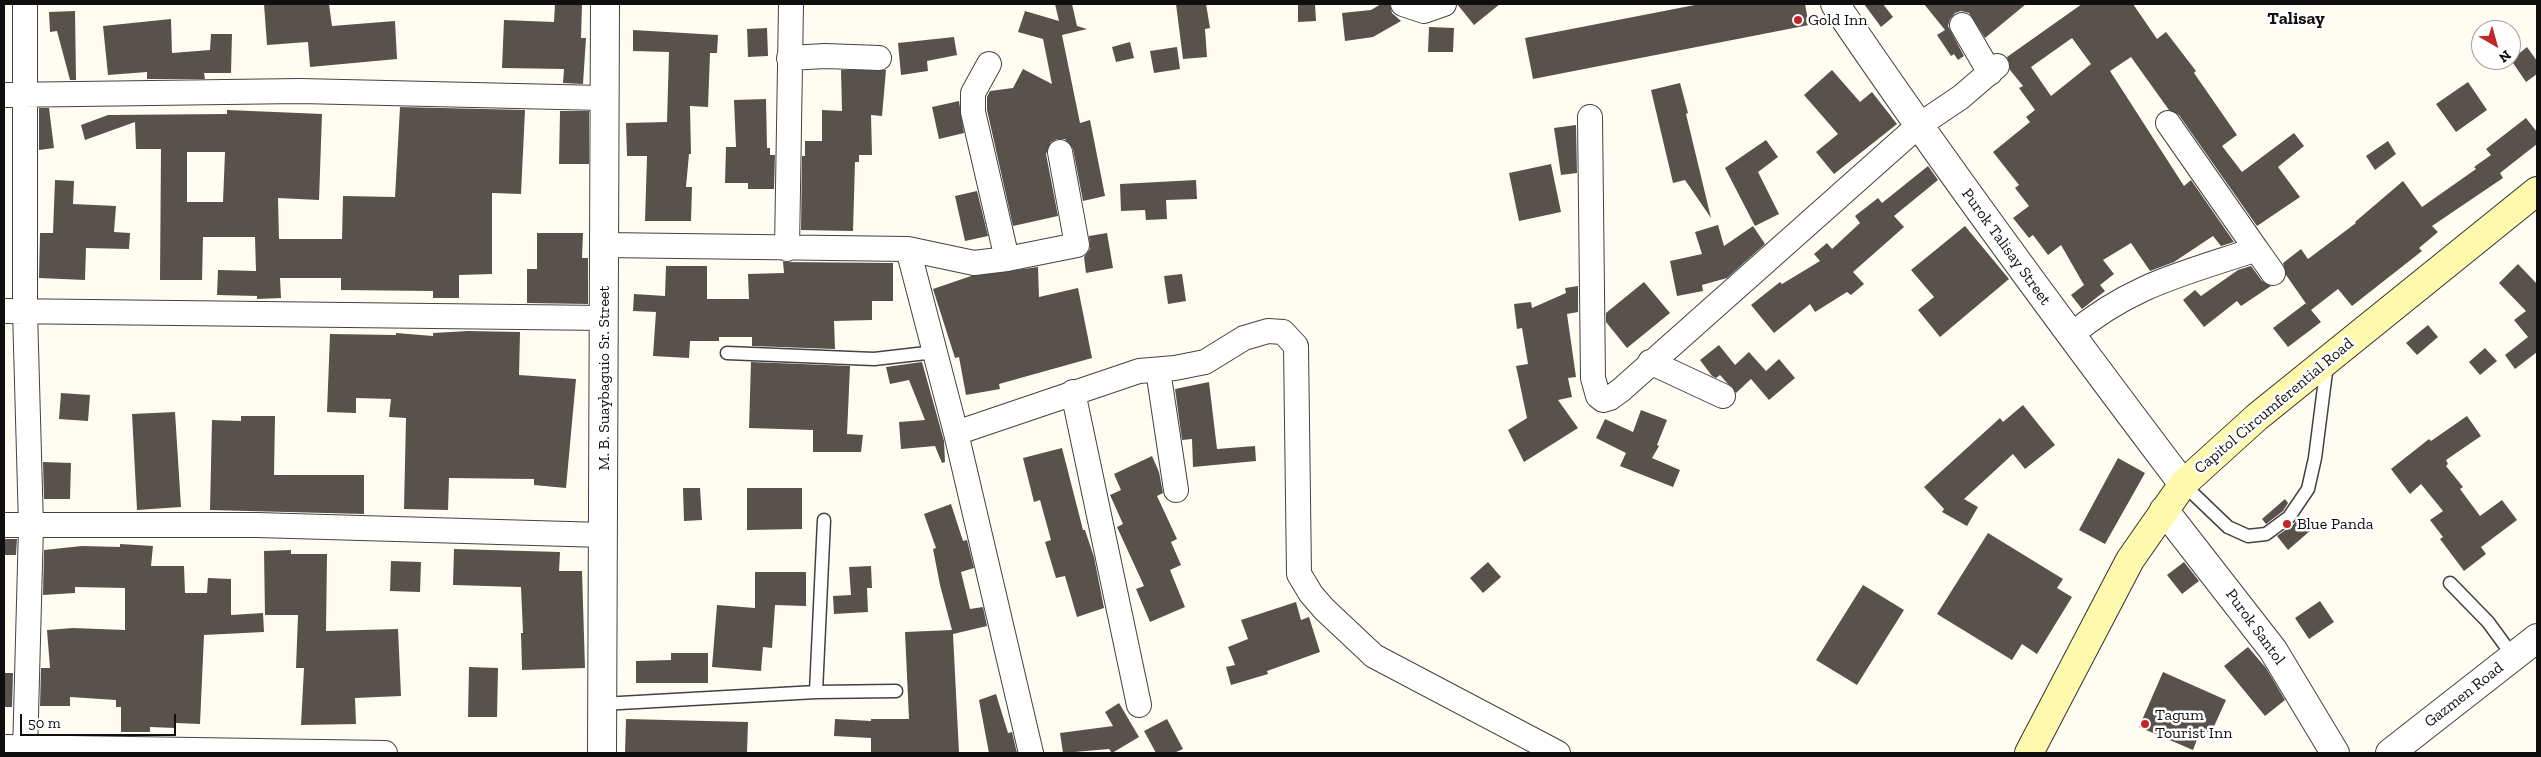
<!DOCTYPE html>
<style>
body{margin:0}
#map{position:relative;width:2541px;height:757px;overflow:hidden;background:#fffdf2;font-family:"Zilla Slab",serif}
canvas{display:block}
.frame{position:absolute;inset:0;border:5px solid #0f0f0f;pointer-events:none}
.north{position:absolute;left:2471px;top:20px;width:50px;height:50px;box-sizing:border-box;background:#fff;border:1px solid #9f9f9f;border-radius:50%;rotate:142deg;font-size:14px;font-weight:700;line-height:20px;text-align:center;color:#0f0f0f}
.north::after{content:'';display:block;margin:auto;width:18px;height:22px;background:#c02727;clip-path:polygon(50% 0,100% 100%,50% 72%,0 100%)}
.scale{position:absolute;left:20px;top:714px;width:156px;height:22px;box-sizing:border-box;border:2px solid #0f0f0f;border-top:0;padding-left:6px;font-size:15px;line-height:18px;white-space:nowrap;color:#0f0f0f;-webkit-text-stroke:4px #fff;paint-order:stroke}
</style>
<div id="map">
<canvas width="2541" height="757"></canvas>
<div class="frame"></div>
<div class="north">N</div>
<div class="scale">50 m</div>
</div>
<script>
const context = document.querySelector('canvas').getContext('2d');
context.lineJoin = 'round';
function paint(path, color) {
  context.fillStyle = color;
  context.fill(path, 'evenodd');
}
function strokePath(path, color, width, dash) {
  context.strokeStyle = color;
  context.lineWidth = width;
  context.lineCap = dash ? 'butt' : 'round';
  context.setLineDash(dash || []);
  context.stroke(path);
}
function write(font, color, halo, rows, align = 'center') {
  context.font = font + ' "Zilla Slab",serif';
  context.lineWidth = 5;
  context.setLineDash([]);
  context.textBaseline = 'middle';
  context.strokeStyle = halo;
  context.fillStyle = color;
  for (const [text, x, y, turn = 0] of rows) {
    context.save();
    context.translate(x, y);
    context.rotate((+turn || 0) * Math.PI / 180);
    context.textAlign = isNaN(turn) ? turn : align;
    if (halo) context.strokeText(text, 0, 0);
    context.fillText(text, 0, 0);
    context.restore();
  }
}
const building = new Path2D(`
 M264,4h65l3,22 63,-5 2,38 -87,8 -2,-25 -41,3z
 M555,4h27l-1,34h5l-3,46 -20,-1 1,-14 -62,-1 2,-48 50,2z
 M1055,4h17l5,22 10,3 -25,6 18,88 10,-3 15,76 -22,5 -10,-52 -8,-10h-8l-6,3 -5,12 12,62 -45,10 -26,-116v-13l3,-6 23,-3 10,-19 29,15 -9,-45 -25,-7 7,-21 34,10z
 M1176,4h30l4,24 -5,1 2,28 -24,2z
 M1298,4h17l1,17 -18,1z
 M1381,4h9l2,9 9,8 -28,16 -28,4 -3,-28 29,-3z
 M1457,4h43l-26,21z
 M1700,4h105l4,21 -276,54 -8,-41z
 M1864,4h19l10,13 -12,10z
 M1924,4h102l-41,34 -16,-25 -8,-2 -6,2 -5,6 -2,7 16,30 -6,4 -4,-6 -3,2 -14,-21 8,-5z
 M2082,4h51l24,35 9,-7 30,39 -2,2 43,62 -15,11 20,26 52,-39 10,13 -26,21 22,30 -43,29 -78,-111 -10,-5 -38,-53 -21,14 74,115 7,-6 43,62 -13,4 -8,-10 -39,26 -24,9 -19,-28 -28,17 11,14 -14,11 5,6 -23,18 -11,-14 13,-10 -23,-40 -13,10 -15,-20 -4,3 -16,-20 16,-12 -14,-18 4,-3 -26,-33 37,-30 -4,-5 9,-7 -16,-22 4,-2 -13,-16 -3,-13zM2072,38l19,26 -40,32 -20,-29z
 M75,11l1,69h-6l-13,-49 -7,1 -1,-20z
 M171,19l1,34 38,-3 1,-16h21l-1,39h-27l1,6h-58v-7l-39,3 -5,-49z
 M1429,27l25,1 -1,24h-25z
 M767,28l1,28 -20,1 -1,-28z
 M633,30l85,5 -1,18h-7l-2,54 -18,-1 1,48h-2l-3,33h6l-1,34h-46l2,-65h-20l-1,-33 41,-1 2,-70 -36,-1z
 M954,37l3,18 -30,6 1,10 -27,4 -3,-32z
 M1130,42l4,16 -18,4 -4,-15z
 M1177,47l3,22 -26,4 -4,-22z
 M2527,47l10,14v13l-11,8 -15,-22z
 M841,70h45l-4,46 -11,-1 1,40h-13v7h-4l-2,69 -52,-1 1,-74h3v-15h17v-31l20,1z
 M1832,70l28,32 12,-10 25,32 -63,50 -18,-22 22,-18 -34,-39z
 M2468,82l19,28 -31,22 -20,-28z
 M1680,83l8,30 -2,1 25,104 -26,-38 -12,3 -22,-93z
 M766,99l1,49h3v7h5l-1,34h-26v-6h-23l1,-36h10l-2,-47z
 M959,101l5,32 -25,6 -7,-32z
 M400,107l125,3 -4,84 -29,-1v81l-33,1v23h-26v-7l-92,-1v-12h-61l1,20 -24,1v-3l-40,-1 1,-25 38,1 -1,-34h-52l-1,43h-42l1,-131h-25l-1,-27 -50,18 -4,-15 27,-10 119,-1v-4l95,4 -3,86 -41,-2 1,41h63l1,-43 52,1zM187,152h38l-2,50h-36z
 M39,108h10l5,40 -15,2z
 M560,111h29v53h-30z
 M2526,118l11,14v12l-37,29 3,5 -71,48 6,6 -19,16 3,3 -70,55 -14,-17 -27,21 10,12 -33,25 -15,-19 33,-25 1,2 -21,-30 -3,-12 18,-14 7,10 48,-36 -1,-1 48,-41 19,26 54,-38 -2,-2 17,-12 -5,-6z
 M1576,125l1,48 -16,2 -7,-47z
 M1766,140l12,17 -20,15 21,42 -24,12 -30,-58z
 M2388,141l8,13 -21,16 -9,-14z
 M1551,164l10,48 -42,9 -10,-48z
 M1928,166l10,14 -44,36 10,11 -51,45 11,12 -13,11 -4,-3 -32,20 -5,-8 -36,29 -23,-28 29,-23 2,2 38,-23 -6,-7 13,-11 5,6 28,-26 -5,-7 23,-18 4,5z
 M55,180l19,1 -1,23 43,2 -2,26 16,1 -1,16 -43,-1 -1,32 -46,-2 1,-45h13z
 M1196,180l1,19 -31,1 1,19 -21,1 -1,-10 -24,1 -1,-27z
 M977,191l11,45 -23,5 -10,-45z
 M1718,225l6,21 29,-20 12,18 -38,34 -25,7 1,6 -26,5 -7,-35 32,-7 -7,-22z
 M1965,226l44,53 -69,58 -22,-27 16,-13 -23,-27z
 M537,233h46l-1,25h6v46l-61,-1v-34h10z
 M1107,233l6,35 -27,5 -2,-16 6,-8 -1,-13z
 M783,262l110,1v38h-21v19l-38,1 1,28 -83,-3v-9h-33v4h-29l-1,17 -36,-2 3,-44 -23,-1 1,-17 31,2 1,-30h41v33h42l-1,-25 36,-1z
 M2518,264l19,20v68l-22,17 -10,-14 23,-18 -14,-17 12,-9 -27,-28z
 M2251,266l11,15 9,5 -30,20 -4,-5 -33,26 -21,-27 12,-10 6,6 37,-26z
 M1038,267l1,30 39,-9 14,70 -93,26 1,5 -34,6 -7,-38 -4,1 -22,-69 38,-13z
 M1182,274l4,27 -18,3 -4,-28z
 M1644,282l26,31 -43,35 -21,-26v-9z
 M1578,286v26l-11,2 9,63 -8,1 4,19 -14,3 20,28 -54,34 -16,-32 19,-12 -11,-52 12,-2 -6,-36 -5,1 -3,-25 17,-2 1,6 34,-15 -1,-5z
 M2428,325l10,12 -21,18 -11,-12z
 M468,331l52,1 -1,43 57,4 -10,109 -32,-3v-6l-85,-1 -1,32 -44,-1 2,-91 -17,-1 2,-18 -35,-1v15l-29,-1 3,-78 66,1v-2l37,3v-3z
 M1719,345l16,20 14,-13 17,19 13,-12 16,19 -26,22 -18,-21 -15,14 -16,-18 -4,3 -4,-2 -12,-16z
 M2485,348l12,13 -17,14 -11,-13z
 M751,362l99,4 -3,68 16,1 -2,17h-48v-22l-64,-2z
 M922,362l22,79 1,21 -3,1 -7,-17 -34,3 -2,-27 26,-2 -16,-40 -19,4 -4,-17z
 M1209,382l8,67 38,-3 1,15 -63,6 -1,-28 -10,1 -7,-51z
 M61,393l29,2 -2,26 -29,-2z
 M2023,405l32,40 -30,24 -12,-15 -49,45 14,8 -11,19 -25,-14 2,-3 -20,-22 76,-69 3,4z
 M1641,410l26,10 -10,25 2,1 -7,12 28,12 -7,17 -53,-21 6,-13 -30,-15 9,-19 28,13z
 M175,412l6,95 -44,3 -5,-96z
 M241,416h34l-1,59h90v39l-154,-4 2,-90 29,1z
 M2467,416l14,20 -35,24 2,4 -2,2 17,21 -3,2 20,27 22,-16 15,20 -36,27 5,7 -22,17 -24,-32 3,-2 -13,-17 13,-9 -22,-27 -11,10 -19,-25 38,-30 2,2z
 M1062,448l21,82h2l9,27 10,51 -27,9 -12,-41 -9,2 -11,-36 6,-2 -11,-40 -6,2 -11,-44z
 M1152,456l7,16 4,21 -6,3 20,43 -6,3 10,23 -11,5 15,37 -35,15 -14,-33 8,-3 -27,-59 6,-3 -13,-29 11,-5 -7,-16z
 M2118,458l27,15 -40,71 -26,-14z
 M43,462l28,1 -1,36h-26z
 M683,488h17l2,32 -18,1z
 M747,488h55v41l-55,1z
 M2285,499l3,4 -5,8 -17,13 -4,-5z
 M951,504l12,37 4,-1 7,28 -13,4 9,37 13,-2 4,19 -34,8 6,119h-88v-15l-37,-2 1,-17 36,2v-2h38l-4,-87 47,-2 -12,-45 -7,-36 3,-1 -12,-34z
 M2299,516l12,14 -23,20 -11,-14 17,-12z
 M1988,533l75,46 -6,9 15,9 -35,57 -15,-10 -10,16 -75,-46z
 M4,539h13l-1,16h-12z
 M120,544l33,2 -2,20h33l1,27h22l1,-15 23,1v36l32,-2 1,19 -60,3 -4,89 -24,-1 -1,5 -25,-1v5h-29v-25h-5v-7l-46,-3v9h-30l1,-38h9l-3,-38 26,-2 52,2v-42l-50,-1v6l-32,2 1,-45 38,-4 38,1z
 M454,549l106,3 -1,19h23l3,97 -63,2 -1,-37h2l-2,-46 -68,-2z
 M291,550v4h36l-1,77 72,-2 3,67 -46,2 1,26 -55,1 3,-57h-8l2,-53h-33l-1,-64z
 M391,561l30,1 -1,30 -30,-1z
 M1488,562l13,15 -18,16 -13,-15z
 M2184,562l15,19 -17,13 -15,-19z
 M871,566l1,22h-5l1,24 -34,2 -1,-18 18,-1 -2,-28z
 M755,572h51v34l-31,-1 -3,43 -9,-1 -2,24 -49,-4 5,-62 38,3z
 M1863,585l41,25 -47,75 -41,-25z
 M2320,601l14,21 -25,17 -14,-21z
 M1296,602l5,18 8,-3 11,35 -53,19 1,3 -37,11 -5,-18 9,-2 -7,-18 20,-8 -7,-19z
 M2248,647l18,21 19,32 -20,16 -41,-50z
 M671,653h37v30h-72v-22l35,-1z
 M469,667l29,1 -1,49h-29z
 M2163,672l63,28 -15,33 -10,-4 -8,21 -54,-23z
 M4,673h9l-1,34h-8z
 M996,694l12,39 4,-1 5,21h-28l-10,-53z
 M1119,703l20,34 -27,16 -3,-4 -46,4 -3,-20 53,-7 -8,-14z
 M626,719l122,3 -1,31h-122z
 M1167,719l16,30 -9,4h-18l-12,-22z`);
const service = new Path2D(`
 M727,353l147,6 61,-7
 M2183,484l45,43 20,9 18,-2 23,-17 19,-28 7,-31 12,-94
 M2450,583l38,39 25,34
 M816,692l8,-172
 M602,704l214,-12 80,-1`);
const minor = new Path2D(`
 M25,4v307l6,215 -6,227
 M1403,4l21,7 20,-7
 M1962,25l28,48
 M789,58l36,-2 54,2
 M989,64l-16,29v19l34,147
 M4,95l296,-4 303,7
 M1590,117l3,261 5,18 5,4 7,-2 11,-8 297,-264 43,-29 36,-31
 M2168,123l88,126
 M604,245l304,4 66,14 33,-4 70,-14 -17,-93
 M787,249l4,-245
 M908,249l48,184 75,320
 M4,311l601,7
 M2070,336c58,-49 108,-61 178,-84l8,-3 17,24
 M1650,362l73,34
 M1158,370l18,120
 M1073,392l66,313
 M956,433l183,-62 36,-3 30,-6 39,-24 24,-7 15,1 13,14 3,228 12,20 13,15 50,47 184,97
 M4,525h253l346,10
 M4,747l381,6`);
const tertiary = new Path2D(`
 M1835,4c111,164 229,323 348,480
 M2164,510l109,140 62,103
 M602,753l3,-749
 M2390,753l147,-115`);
const secondary = new Path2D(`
 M2029,753l101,-193 53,-76 74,-67 280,-226`);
const markers = [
 [1798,20,5,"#c02727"],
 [2287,524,5,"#c02727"],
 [2145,724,5,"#c02727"]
];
const poiNames = [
 ["Gold Inn",1808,20],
 ["Blue Panda",2297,524],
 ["Tagum",2155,715],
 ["Tourist Inn",2155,733]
];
const streetNames = [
 ["Purok Talisay Street",2006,247,54],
 ["M. B. Suaybaguio Sr. Street",604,378,-90],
 ["Capitol Circumferential Road",2274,406,-40],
 ["Purok Santol",2255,627,54],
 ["Gazmen Road",2464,695,-38]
];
const neighbourhoodNames = [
 ["Talisay",2296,19]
];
paint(building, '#58514c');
strokePath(service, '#424242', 15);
strokePath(minor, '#424242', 26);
strokePath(tertiary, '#424242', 30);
strokePath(secondary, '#313131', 30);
strokePath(service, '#fff', 12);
strokePath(minor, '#fff', 24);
strokePath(tertiary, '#fff', 28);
strokePath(secondary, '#fef9ad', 28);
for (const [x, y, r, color] of markers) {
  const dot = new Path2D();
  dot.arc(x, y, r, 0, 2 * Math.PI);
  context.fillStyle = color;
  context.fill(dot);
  strokePath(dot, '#fff', 2);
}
write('16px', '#0f0f0f', '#fff', poiNames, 'left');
write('16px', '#0f0f0f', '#fff', streetNames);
write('bold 18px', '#0f0f0f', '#fff', neighbourhoodNames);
</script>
